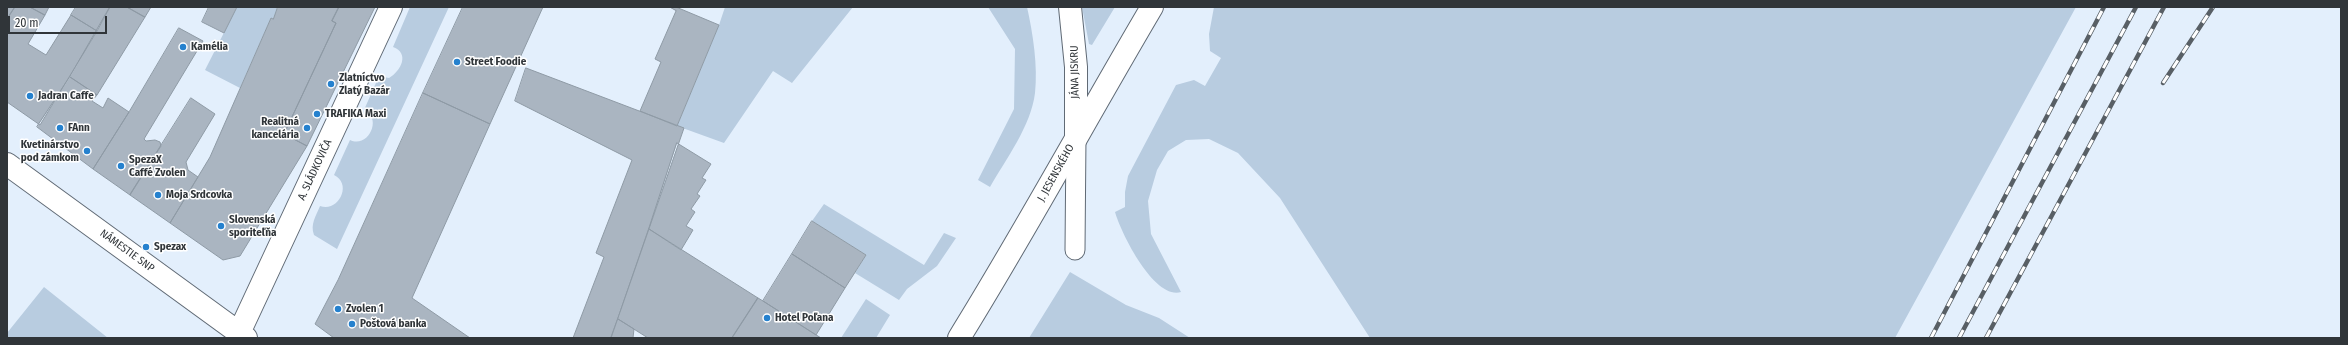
<!DOCTYPE html>
<meta charset="utf-8">
<style>
body{margin:0}
#map{position:relative;width:2348px;height:345px;overflow:hidden;background:#e3effc;font-family:"Fira Sans Condensed",sans-serif}
canvas{display:block}
.frame{position:absolute;inset:0;border:8px solid #303539;pointer-events:none}
.scale{position:absolute;left:8px;top:16px;width:99px;height:18px;box-sizing:border-box;border:2px solid #303539;border-top:0;padding-left:5px;font-size:12px;line-height:14px;white-space:nowrap;color:#303539;-webkit-text-stroke:3px #fff;paint-order:stroke}
</style>
<div id="map">
<canvas width="2348" height="345"></canvas>
<div class="frame"></div>
<div class="scale">20 m</div>
</div>
<script>
const context = document.querySelector('canvas').getContext('2d');
context.lineJoin = 'round';
function paint(path, color) {
  context.fillStyle = color;
  context.fill(path, 'evenodd');
}
function strokePath(path, color, width, dash) {
  context.strokeStyle = color;
  context.lineWidth = width;
  context.lineCap = dash ? 'butt' : 'round';
  context.setLineDash(dash || []);
  context.stroke(path);
}
function write(font, color, halo, rows, align = 'center') {
  context.font = font + ' "Fira Sans Condensed",sans-serif';
  context.lineWidth = 3;
  context.setLineDash([]);
  context.textBaseline = 'middle';
  context.strokeStyle = halo;
  context.fillStyle = color;
  for (const [text, x, y, turn = 0] of rows) {
    context.save();
    context.translate(x, y);
    context.rotate((+turn || 0) * Math.PI / 180);
    context.textAlign = isNaN(turn) ? turn : align;
    if (halo) context.strokeText(text, 0, 0);
    context.fillText(text, 0, 0);
    context.restore();
  }
}
const green = new Path2D(`
 M237,7h41l-5,12 -2,-1 -31,70 -35,-18z
 M410,7h39l-112,242 -23,-14c-4,-11 2,-19 6,-29 18,7 33,-22 14,-31l16,-35c18,9 33,-22 14,-30l15,-34 10,2c12,-7 21,-25 4,-31z
 M725,7h128l-61,76 -19,-12 -49,72 -47,-17 42,-101z
 M988,7h39c6,27 11,59 8,86 -4,33 -29,66 -45,94l-12,-7 36,-71 1,-60z
 M1082,7h33l-23,38 -3,-1z
 M1214,7h862l-181,331h-525l-90,-140 -42,-45 -29,-14 -23,1 -18,11 -11,19 -9,31 3,33 30,58c-27,8 -60,-59 -66,-80l10,-5v-15l3,-16 48,-91 18,-5 11,6 16,-28 -11,-7 -1,-17z
 M824,204l100,61 20,-32 12,5 -19,28 -30,23 -8,11 -44,-27 11,-18 -54,-34z
 M1070,272l56,33 33,13 31,20h-161z
 M44,287l64,51h-101v-5z
 M866,299l24,16 -14,23h-35z`);
const building = new Path2D(`
 M7,7h8l-8,12z
 M15,7h15l15,8 -17,29 18,11 25,-40 26,16 -57,94 -33,-23v-83z
 M30,7h19l-4,8z
 M76,7h34l-13,24 -26,-16z
 M110,7h17l18,10 -48,78 -27,-18z
 M127,7h24l-6,10z
 M209,7h28l-13,26 -22,-11z
 M278,7h61l-7,14 4,2 -52,111 23,12 -67,110 -17,4 -53,-37 40,-66 61,-139 2,1z
 M339,7h36l-68,139 -23,-12 52,-111 -4,-2z
 M463,7h80l-53,117 -67,-31z
 M670,7h6l43,18 -42,101 -37,-15 21,-49 -6,-3 21,-48z
 M179,28l24,13 -59,98 2,2 9,-1 5,2 1,4 -31,49 -37,-26 36,-57z
 M526,68l158,60 -73,210h-38l31,-81 -8,-4 36,-93 -117,-59z
 M70,77l27,18 -5,6 11,7 5,-10 21,14 -36,57 -56,-42z
 M423,93l67,31 -78,174 58,40h-136l-19,-14 23,-44z
 M191,98l24,16 -29,48 2,8 10,7 -28,46 -40,-28z
 M677,143l34,21 -9,14 4,2 -9,14 3,2 -9,13 4,3 -9,14 7,4 -12,20 -32,-21z
 M812,221l54,34 -21,33 -53,-34z
 M649,229l109,69 -26,40h-84l-30,-19z
 M792,254l53,34 -29,47 -53,-34z
 M758,298l5,3 58,37h-89z
 M618,319l16,10 -1,9h-22z`);
const service = new Path2D(`
 M1075,250l1,-113`);
const pedestrian = new Path2D(`
 M7,164l239,174
 M239,333l152,-326`);
const minor = new Path2D(`
 M1070,7l6,60v70`);
const tertiary = new Path2D(`
 M959,338c67,-108 128,-221 193,-331`);
const rail = new Path2D(`
 M2163,83l50,-76
 M1931,338l173,-331
 M1959,338l177,-331
 M1986,338l178,-331`);
const markers = [
 [183,47,4,"#2581ce"],
 [457,62,4,"#2581ce"],
 [331,84,4,"#2581ce"],
 [30,96,4,"#2581ce"],
 [317,114,4,"#2581ce"],
 [60,128,4,"#2581ce"],
 [307,128,4,"#2581ce"],
 [87,151,4,"#2581ce"],
 [121,166,4,"#2581ce"],
 [158,195,4,"#2581ce"],
 [221,226,4,"#2581ce"],
 [146,247,4,"#2581ce"],
 [338,309,4,"#2581ce"],
 [767,318,4,"#2581ce"],
 [352,324,4,"#2581ce"]
];
const poiNames = [
 ["Kamélia",191,47],
 ["Street Foodie",465,62],
 ["Zlatníctvo",339,78],
 ["Zlatý Bazár",339,91],
 ["Jadran Caffe",38,96],
 ["TRAFIKA Maxi",325,114],
 ["Realitná",299,122,"right"],
 ["kancelária",299,135,"right"],
 ["FAnn",68,128],
 ["Kvetinárstvo",79,145,"right"],
 ["pod zámkom",79,158,"right"],
 ["SpezaX",129,160],
 ["Caffé Zvolen",129,173],
 ["Moja Srdcovka",166,195],
 ["Slovenská",229,220],
 ["sporiteľňa",229,233],
 ["Spezax",154,247],
 ["Zvolen 1",346,309],
 ["Hotel Poľana",775,318],
 ["Poštová banka",360,324]
];
const streetNames = [
 ["JÁNA JISKRU",1075,72,-91],
 ["A. SLÁDKOVIČA",315,170,-65],
 ["J. JESENSKÉHO",1056,173,-61],
 ["NÁMESTIE SNP",127,251,36]
];
paint(green, '#b8cce0');
paint(building, '#aab5c1');
strokePath(building, '#8e9aa5', 1);
strokePath(service, '#606a75', 21);
strokePath(pedestrian, '#606a75', 24);
strokePath(minor, '#606a75', 24);
strokePath(tertiary, '#606a75', 24);
strokePath(service, '#fff', 19);
strokePath(pedestrian, '#fff', 22);
strokePath(minor, '#fff', 22);
strokePath(tertiary, '#fff', 22);
strokePath(rail, '#585f65', 4.5);
strokePath(rail, '#fff', 3, [9]);
for (const [x, y, r, color] of markers) {
  const dot = new Path2D();
  dot.arc(x, y, r, 0, 2 * Math.PI);
  context.fillStyle = color;
  context.fill(dot);
  strokePath(dot, '#fff', 1.5);
}
write('bold 11px', '#303539', '#fff', poiNames, 'left');
write('11px', '#303539', '#fff', streetNames);
</script>
